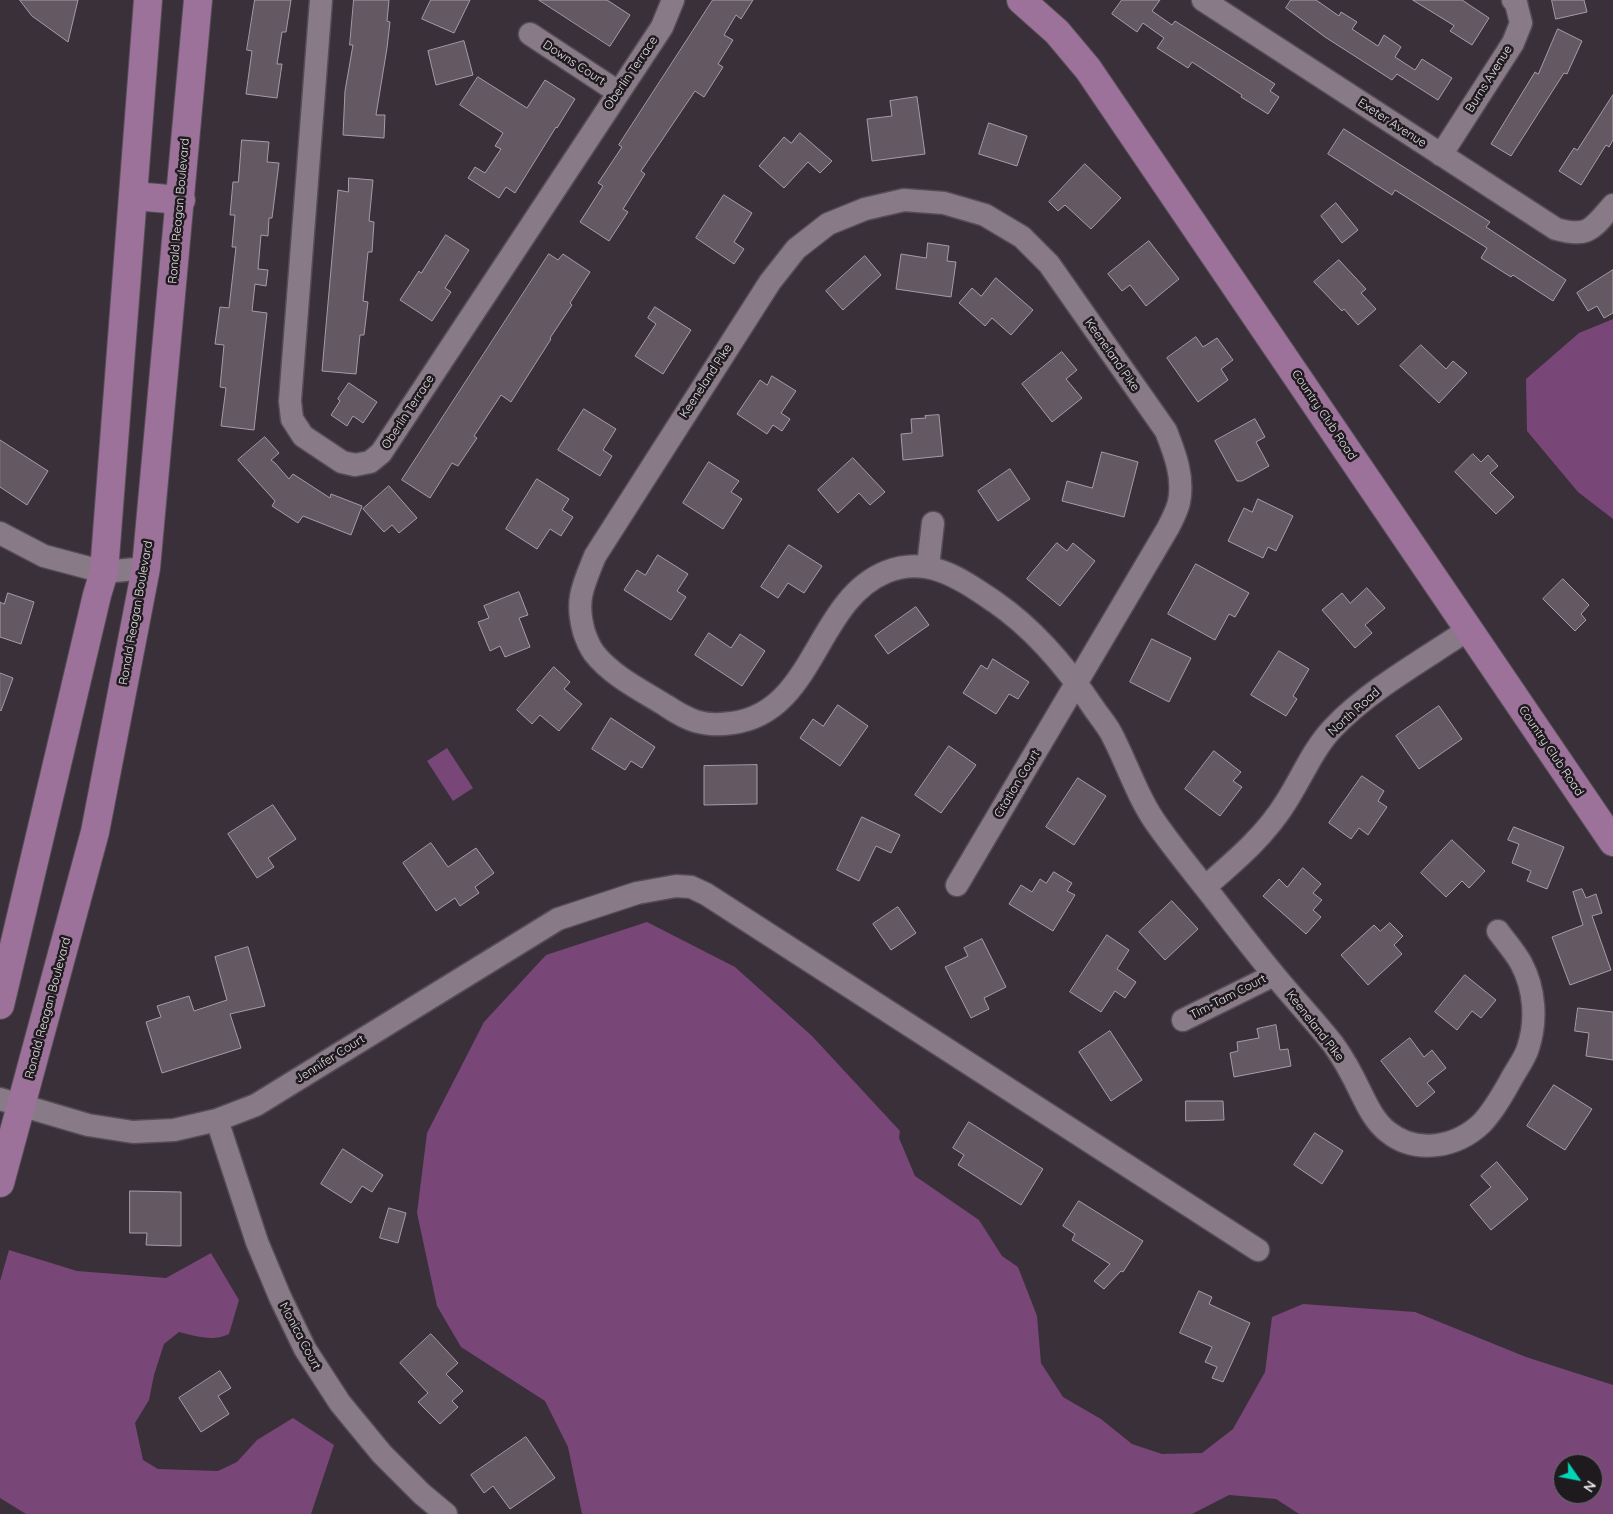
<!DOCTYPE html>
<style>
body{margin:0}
#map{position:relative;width:1613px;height:1514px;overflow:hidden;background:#3a303a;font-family:Quicksand,sans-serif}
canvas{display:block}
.north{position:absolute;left:1553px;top:1454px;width:50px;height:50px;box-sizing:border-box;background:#1e1a1e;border:1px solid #6f6a6f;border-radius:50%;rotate:123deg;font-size:14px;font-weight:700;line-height:20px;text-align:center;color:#e8e1e8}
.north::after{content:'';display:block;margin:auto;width:18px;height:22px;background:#00d5b7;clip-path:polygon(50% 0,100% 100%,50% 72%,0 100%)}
</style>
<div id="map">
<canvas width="1613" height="1514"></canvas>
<div class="north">N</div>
</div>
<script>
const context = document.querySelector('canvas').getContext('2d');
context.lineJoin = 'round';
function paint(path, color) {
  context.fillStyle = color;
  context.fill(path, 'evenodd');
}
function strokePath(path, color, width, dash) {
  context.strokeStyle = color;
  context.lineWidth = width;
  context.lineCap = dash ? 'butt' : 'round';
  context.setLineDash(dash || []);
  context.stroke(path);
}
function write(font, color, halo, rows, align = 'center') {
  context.font = font + ' Quicksand,sans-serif';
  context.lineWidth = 5;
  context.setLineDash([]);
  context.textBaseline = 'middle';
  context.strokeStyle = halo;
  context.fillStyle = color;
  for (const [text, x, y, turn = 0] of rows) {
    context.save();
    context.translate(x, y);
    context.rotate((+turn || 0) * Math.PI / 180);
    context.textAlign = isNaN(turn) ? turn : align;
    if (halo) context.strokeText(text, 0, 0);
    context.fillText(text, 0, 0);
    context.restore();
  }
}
const green = new Path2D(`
 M1613,319v200l-35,-27 -51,-61 -1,-52 53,-46z
 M447,748l26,40 -20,13 -26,-40z
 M647,922l88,45 77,69 88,95 -1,7 16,38 64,44 23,36 16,11 19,49 4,47 22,34 38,22 31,25 30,10 40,-1 31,-24 32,-57 7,-55 31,-13 112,8 111,45 87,28v129h-314l-23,-15 -47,-4 -37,19h-610l-14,-67 -23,-46 -84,-54 -24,-41 -20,-93 10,-80 57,-111 62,-67zM1563,1464h30v30h-30z
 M9,1250l68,21 89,7 45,-25 28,47 -10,34c-15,8 -34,2 -50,-2l-15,12 -10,31 -5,25 -14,23 8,37 15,9 60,2 19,-9 20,-22 36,-22 41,27 -23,69h-285l-26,-16v-217z`);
const building = new Path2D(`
 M20,0h58l-10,42 -36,-26z
 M255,0h36l-5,32h-4l-5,32h5l-5,34 -31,-4 6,-43 -5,-1z
 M354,0h35l-2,21 3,1 -3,26 -11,67h9l-1,23 -41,-3 2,-44 8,-46h-3z
 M431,0h39l-16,33 -32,-14z
 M539,0h68l23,15 -20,31z
 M713,0h40l-12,19 -5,-4 -12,20 9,5 -15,24 5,3 -19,30 -9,-6 -54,80 4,3 -22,35 5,3 -19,29 -29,-19 23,-36 -5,-3 24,-36 -3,-2z
 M1122,0h38l-8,11 20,14 3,-4 100,63 -5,7 9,6 -11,17 -27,-17 1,-2 -50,-33 -4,6 -31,-20 7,-10 -21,-15 -6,9 -25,-18z
 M1291,0h25l23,16 2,-4 16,10 -5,7 26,17 6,-11 17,12 -6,10 20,13 7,-11 30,19 -14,22 -41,-26 -5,6 -67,-43 -39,-29z
 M1413,0h49l27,18 -17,27 -22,-14 4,-5z
 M1552,0h32l3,12 -31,7z
 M1558,29l24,12 -15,33 -3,-1 -53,83 -20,-12 44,-72 3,2z
 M464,41l9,34 -37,10 -8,-34z
 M478,77l49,31 18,-28 30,19 -18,29 -1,-1 -41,66 -9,-6 -7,11 -31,-20 7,-11 10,6 16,-24 -6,-3 8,-13 -43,-28z
 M1613,95v45l-4,7 -3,-2 -25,40 -22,-14 15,-23 3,2z
 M917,97l8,57 -53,7 -5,-42 25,-3 -2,-15z
 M989,123l38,13 -10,30 -38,-12z
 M1344,129l146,93 -4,5 80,53 -13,21 -40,-26 -2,2 -30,-19 6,-10 -92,-58 -3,5 -64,-41z
 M800,133l32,28 -12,12 -12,-11 -24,26 -25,-22 25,-29 7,6z
 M242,140l27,2 -2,20 12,1 -7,55h-3l-1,18 -7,-1 -3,34 10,1 -2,16 -11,-2 -3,27 15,2 -13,117 -33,-4 5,-38 -6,-1 4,-42 -9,-1 5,-37 9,1 7,-61h-4l3,-32h-5l3,-33h5z
 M1085,164l36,34 -30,31 -26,-24 -7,6 -9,-9z
 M349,178l24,2 -4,41 5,1 -2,30h-4l-5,49 5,1 -4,33h-4l-4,39 -34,-3 16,-181 10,2z
 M724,195l28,18 -18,29 10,7 -10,15 -38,-26z
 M1336,203l22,27 -16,13 -21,-27z
 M446,235l23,15 -24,38 6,4 -19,29 -32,-21 19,-29 2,2z
 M1149,241l30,38 -33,27 -16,-21 -8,6 -14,-17z
 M928,243l21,3 -2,15 9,1 -5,35 -55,-8 5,-35 25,4z
 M549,254l9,6 5,-6 27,18 -20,31 2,2 -22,33 1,1 -40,63 -10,-7 -27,41 3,2 -19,28 -6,-3 -22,35 -28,-18z
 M865,256l16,19 -38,35 -17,-19z
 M1339,260l27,29 -5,4 15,16 -18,16 -14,-16 -2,2 -28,-29z
 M1613,270v43l-9,5 -7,-12 -9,5 -11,-18z
 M996,278l37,32 -22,25 -19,-17 -7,8 -26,-23 13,-15 9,8z
 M655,307l36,23 -28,44 -28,-18 21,-32 -8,-6z
 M1196,337l7,10 14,-9 16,22 -12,9 7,11 -30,22 -31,-44z
 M1421,345l25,24 7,-8 14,12 -28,30 -39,-37z
 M1062,352l15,18 -11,9 16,19 -30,24 -30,-38z
 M772,376l24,15 -15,22 9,6 -8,12 -9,-6 -6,9 -30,-20 23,-34 7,5z
 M349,383l28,19 -14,21 -10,-7 -6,10 -16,-11 9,-14 -2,-2z
 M584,409l32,20 -13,21 9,6 -12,20 -42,-26z
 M939,415l4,41 -40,4 -2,-26 11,-1 -1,-14 15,-1 -1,-2z
 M1255,419l10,18 -9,5 13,24 -27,15h-5l-22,-40z
 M265,437l14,16 -8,7 4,3 14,16 4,-5 37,24 1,-4 31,12 -11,29 -48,-19 -5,7 -26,-17 3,-5 -37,-41z
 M0,440l48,31 -21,34 -27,-18z
 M1102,452l36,10 -14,55 -62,-16 5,-20 25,7z
 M1473,454l8,8 7,-7 10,11 -8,7 24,24 -18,17 -41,-42z
 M853,458l32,34 -15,13 -11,-12 -21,20 -20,-23z
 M709,462l30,19 -8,11 11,7 -19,30 -40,-26z
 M1010,469l20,30 -32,22 -20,-30z
 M537,479l32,20 -7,11 11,7 -12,19 -11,-7 -13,20 -31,-20z
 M389,486l28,32 -18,15 -7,-8 -8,7 -21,-23z
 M1258,499l35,17 -17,35 -8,-4 -5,11 -35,-17 16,-33 8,4z
 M1057,543l10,8 6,-8 22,18 -35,45 -33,-27z
 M789,545l33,21 -18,27 -16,-10 -10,15 -17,-11z
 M658,555l30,19 -11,17 9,6 -15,23 -47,-30 13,-20 8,5z
 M1196,564l53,29 -14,24 -6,-3 -14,26 -47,-26z
 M1563,579l26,26 -8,9 5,6 -11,11 -32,-32z
 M1367,588l18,20 -20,17 7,8 -17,15 -33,-38 20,-17 8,10z
 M519,592l9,23 -9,3 11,29 -25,10 -5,-11 -10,5 -12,-29 11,-4 -5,-12z
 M8,593l26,9 -13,42 -21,-7v-35l4,2z
 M916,607l13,18 -41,29 -13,-18z
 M709,633l22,15 9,-14 25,17 -23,35 -47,-31z
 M1152,639l39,19 -22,44 -39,-20z
 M1279,651l30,18 -16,27 4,3 -11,17 -35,-21z
 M993,659l36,23 -11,17 -9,-5 -13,20 -33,-21 18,-28 6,4z
 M554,667l16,15 -6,7 18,15 -23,27 -19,-16 -8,9 -15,-14z
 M0,673l13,5 -12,33 -1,-1z
 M838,705l30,21 -28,40 -40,-28 13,-19 10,7z
 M1439,706l23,33 -43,30 -23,-33z
 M611,718l44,29 -13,21 -11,-7 -6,9 -33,-21z
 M949,746l27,19 -35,48 -26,-18z
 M1214,751l27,21 -8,9 9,6 -22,29 -35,-27z
 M757,765v39l-53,1v-39z
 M1362,776l22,15 -6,10 9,6 -19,28 -9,-7 -8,11 -22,-16z
 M1078,778l28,18 -32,49 -28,-18z
 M273,805l23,34 -28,19 6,9 -17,11 -29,-44z
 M862,817l38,18 -9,18 -15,-7 -17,35 -22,-11z
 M1514,827l50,20 -17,42 -20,-8 4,-10 -19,-8 7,-19 -11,-4z
 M1452,840l33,31 -16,17 -7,-7 -16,16 -25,-24z
 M431,843l17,24 28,-19 18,25 -19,14 4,6 -19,13 -5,-8 -19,13 -33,-48z
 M1303,868l18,16 -8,9 9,7 -9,10 8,7 -15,17 -43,-38 16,-17 8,8z
 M1054,872l18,11 -5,8 8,4 -22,36 -44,-27 12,-19 11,7 8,-13 6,4z
 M1582,889l4,9 10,-4 6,19 -10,3 19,54 -41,15 -18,-48 31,-12 -10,-33z
 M1172,901l26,28 -33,31 -26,-28z
 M898,907l18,26 -25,17 -18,-26z
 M1390,923l13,13 -9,9 8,9 -34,31 -27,-30 33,-30 6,6z
 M1107,935l22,15 -12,19 19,13 -11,16 -10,-7 -14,21 -31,-20z
 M982,939l24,48 -22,11 5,11 -18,9 -26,-51 23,-11 -4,-8z
 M248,947l17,59 -35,8 11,34 -79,25 -16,-51 15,-5 -4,-11 32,-10 5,15 33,-11 -12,-43z
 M1465,975l31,25 -15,18 -9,-7 -15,19 -22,-18z
 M1578,1008l35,4v48l-27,-4 3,-23 -14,-2z
 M1276,1025l4,25 8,-1 3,17 -57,11 -4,-24 8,-2 -1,-9 22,-4 -2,-9z
 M1110,1031l32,49 -31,21 -32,-49z
 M1410,1038l14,19 8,-7 14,18 -19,15 8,9 -18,15 -36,-46z
 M1554,1085l38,24 -27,41 -38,-24z
 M1186,1101h37l1,19 -38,1z
 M969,1122l74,47 -22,36 -63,-40 6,-10 -11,-7z
 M1315,1133l28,18 -21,33 -28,-19z
 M343,1149l40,26 -11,17 -10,-6 -11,17 -30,-19z
 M1497,1162l31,37 -37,31 -21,-25 21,-18 -10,-11z
 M130,1191l51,1v54l-35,-1 1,-12h-17z
 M1079,1201l64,40 -20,31 -2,-1 -17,18 -10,-8 16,-17 -38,-24 3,-6 -12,-8z
 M389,1208l17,5 -8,30 -18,-5z
 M1199,1291l13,6 -3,7 41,19 -27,59 -11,-4 5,-11 -12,-5 7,-15 -32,-14z
 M431,1334l27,29 -12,11 17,17 -11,10 6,6 -18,17 -22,-22 10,-9 -28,-30z
 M220,1371l11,17 -13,8 11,18 -28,18 -22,-34z
 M526,1437l29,41 -45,31 -17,-23 -9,7 -13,-18z`);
const minor = new Path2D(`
 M321,0l-31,401 2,18 11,17 39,26 13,3 15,-3 11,-9 281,-426 11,-27
 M1203,0l353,229c33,9 36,0 57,-24
 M530,34l88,58
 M1441,155l72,-112 8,-20 -5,-20 -3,-3
 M0,533l44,23 60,16 42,-4
 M928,566l5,-43
 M957,885l211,-357c4,-8 9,-17 11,-26 5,-25 -4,-48 -13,-71l-117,-167 -27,-27 -37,-22 -41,-12 -40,-3 -39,9 -37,15 -32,25 -26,33 -175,274c-12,30 -20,44 -11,76 3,9 5,14 10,21 18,23 47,37 71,52 24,16 38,22 67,18 83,-10 83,-122 154,-151 42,-17 75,7 109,30 39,27 72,66 98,105 6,9 13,17 18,26 16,30 27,66 47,93 17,24 36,47 54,70 21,27 42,55 64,81 19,23 39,44 57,67 11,15 20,32 28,49 7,14 14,29 27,39 29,23 69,15 94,-9 13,-14 22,-31 31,-47 5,-9 12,-18 15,-28 9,-27 7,-59 -7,-85 -6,-11 -16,-22 -23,-32
 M1205,887c30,-26 60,-51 81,-85 16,-25 27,-53 47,-74 37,-39 92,-69 136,-99
 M1183,1020l91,-45
 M0,1099l88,26 45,7 41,-2 43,-10 39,-15 302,-186 79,-26 39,-7 15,1 15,7 552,356
 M217,1120l40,122 23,55 25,52 35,54 42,51 40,40 24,20`);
const major = new Path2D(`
 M1021,0l36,32 31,37 525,773
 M133,196l48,4
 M0,1005l97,-410 7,-23 44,-572
 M0,1183l95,-351 51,-264 52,-568`);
const streetNames = [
 ["Downs Court",574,63,33],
 ["Oberlin Terrace",631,73,-56],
 ["Burns Avenue",1489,79,-58],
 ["Exeter Avenue",1392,123,33],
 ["Ronald Reagan Boulevard",179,211,-85],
 ["Keeneland Pike",1112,355,55],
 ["Keeneland Pike",706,381,-57],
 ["Oberlin Terrace",408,412,-57],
 ["Country Club Road",1324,415,56],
 ["Ronald Reagan Boulevard",136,613,-80],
 ["North Road",1354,712,-42],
 ["Country Club Road",1551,751,56],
 ["Citation Court",1017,784,-59],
 ["Tim-Tam Court",1228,997,-27],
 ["Ronald Reagan Boulevard",48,1008,-75],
 ["Keeneland Pike",1315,1026,52],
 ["Jennifer Court",330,1059,-32],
 ["Monica Court",300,1336,62]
];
paint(green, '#784677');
paint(building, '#645863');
strokePath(building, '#a79ba7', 1);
strokePath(minor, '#554c55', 25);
strokePath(major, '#554c55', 30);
strokePath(minor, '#887b87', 22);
strokePath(major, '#9c729a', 28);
write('12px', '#e8e1e8', '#1e1a1e', streetNames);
</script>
